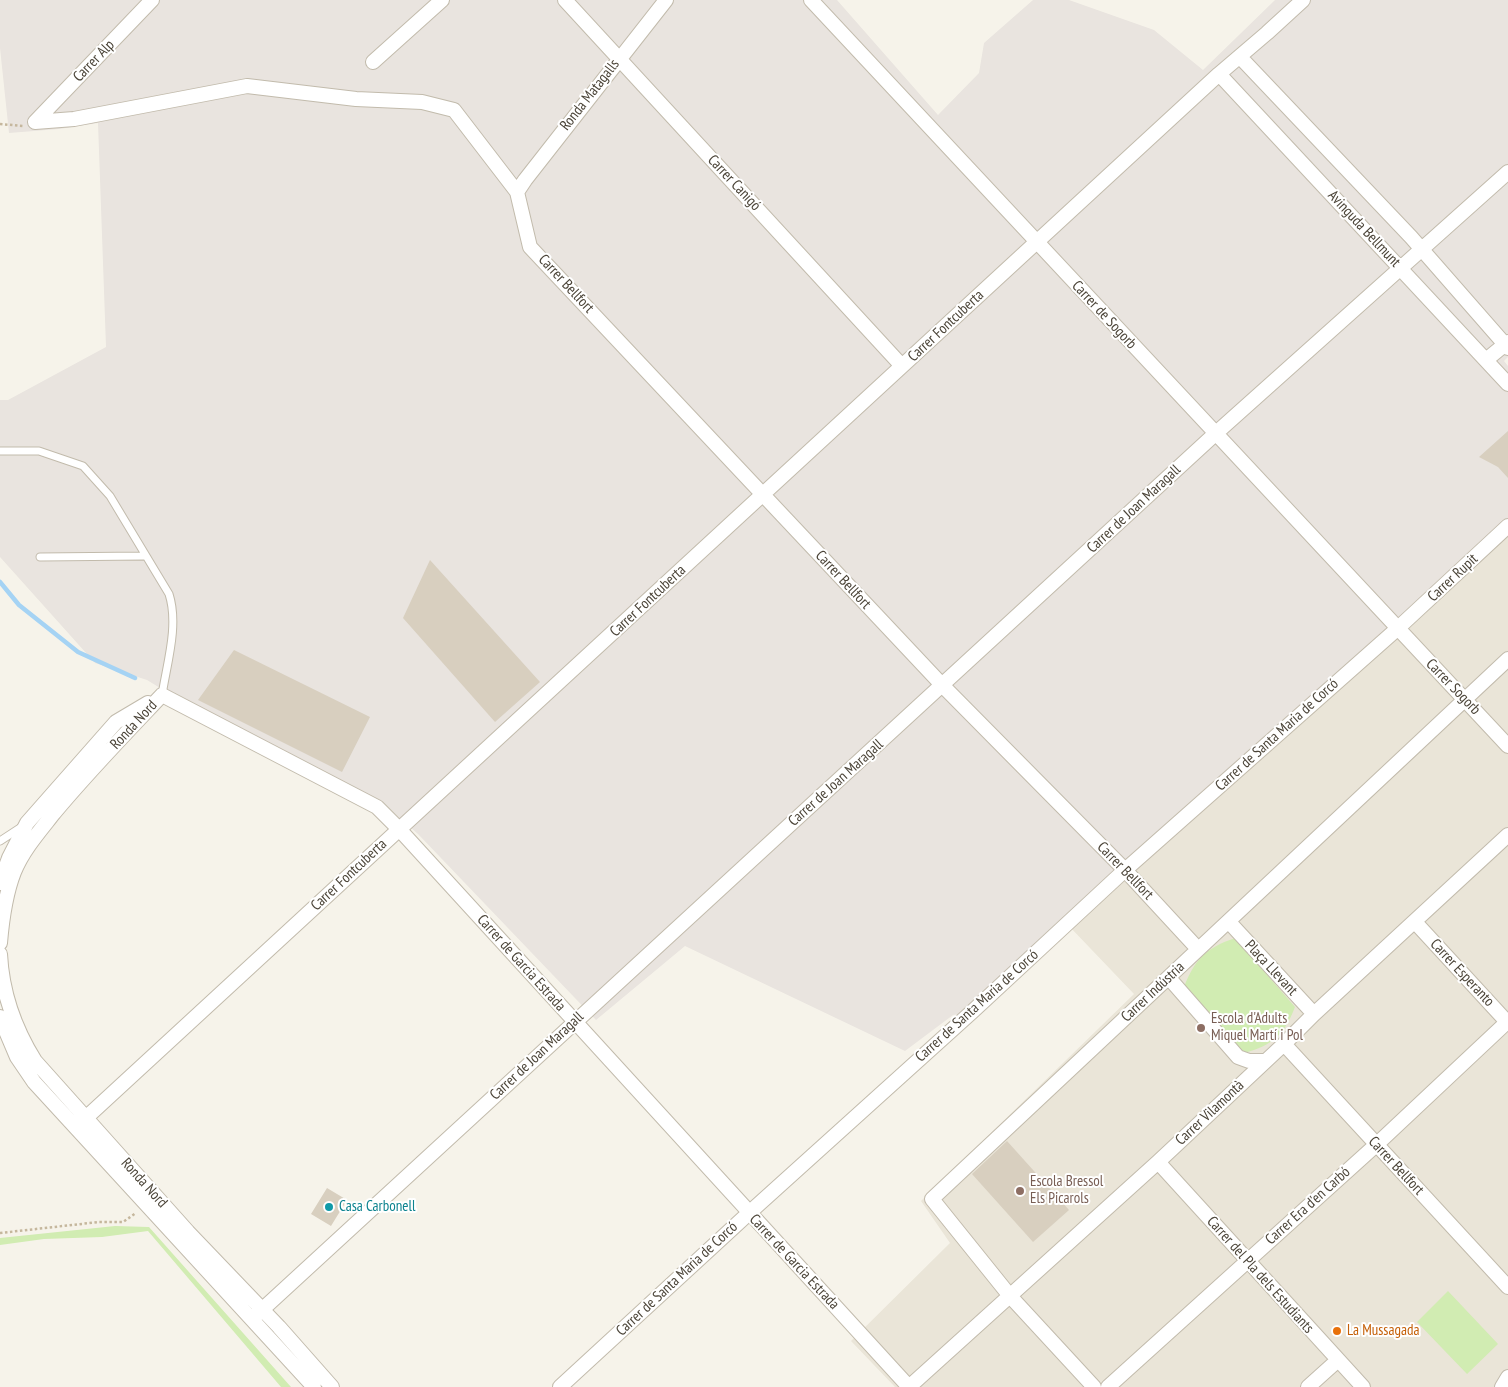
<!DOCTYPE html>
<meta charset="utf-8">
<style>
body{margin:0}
canvas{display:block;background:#f6f3ea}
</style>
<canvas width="1508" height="1387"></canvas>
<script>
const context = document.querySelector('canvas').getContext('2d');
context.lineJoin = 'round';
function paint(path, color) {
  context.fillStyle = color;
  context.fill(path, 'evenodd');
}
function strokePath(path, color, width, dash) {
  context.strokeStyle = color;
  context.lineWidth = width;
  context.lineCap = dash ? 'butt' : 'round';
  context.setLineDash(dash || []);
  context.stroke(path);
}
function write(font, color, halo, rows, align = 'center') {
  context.font = font + ' "PT Sans Narrow",sans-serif';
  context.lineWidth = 4;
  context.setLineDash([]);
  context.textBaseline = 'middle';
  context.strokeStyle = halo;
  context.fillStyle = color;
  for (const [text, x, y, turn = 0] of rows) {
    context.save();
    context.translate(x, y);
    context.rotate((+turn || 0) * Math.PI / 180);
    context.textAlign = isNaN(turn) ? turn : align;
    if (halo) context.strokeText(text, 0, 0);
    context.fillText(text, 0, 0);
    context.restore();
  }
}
const residential = new Path2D(`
 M1508,520v867h-613l-44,-46 99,-98 -29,-42 213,-207 -66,-69z`);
const industrial = new Path2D(`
 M0,0h837l101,115 41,-42 5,-30 49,-43h36l85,30 49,40 72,-70h233v357l-4,4 4,5v154l-533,492 -22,3 -48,36 -220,-105 -89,74 -178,-186 -39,-34 -209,-106 -23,-14 -52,-17 -95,-106v-157h8l98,-53 -8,-224 -39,6 -50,4 -9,-85z`);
const green = new Path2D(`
 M1235,938l60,69c-11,28 -22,38 -51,46l-60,-66c11,-28 22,-39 51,-49z
 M115,1226l34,1 142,160h-10l-133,-156 -46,6 -58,2 -44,6v-7z
 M1448,1291l50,53 -31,30 -50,-52z`);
const stream = new Path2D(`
 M0,582l19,23 59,47 57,26`);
const building = new Path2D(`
 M1508,431v47l-10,-11 -19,-10z
 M430,560l110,122 -45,40 -92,-104z
 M234,650l136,67 -28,55 -144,-72z
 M1007,1141l62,69 -36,32 -61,-68z
 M327,1188l20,12 -16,26 -20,-12z`);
const path = new Path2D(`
 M0,124l23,2
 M0,1233l99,-11h24l13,-9`);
const service = new Path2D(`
 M0,451h39l44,15 27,30 59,98c10,31 -2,69 -7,101
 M40,557l104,-1
 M0,841l23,-15`);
const minor = new Path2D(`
 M565,0l337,366
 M811,0l697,746
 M1240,57l171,180 97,111
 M373,62l69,-62
 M1219,74l289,310
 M35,122l39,-3 173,-33 109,13 66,3 32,8 63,82 13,55 413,439 182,184 73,79
 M35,122l117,-122
 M517,192l8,-12 141,-180
 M1486,360l22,-18
 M162,695l215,112 22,22 510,558
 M0,883l9,-25 18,-35 89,-101 32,-19
 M1229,922l85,92
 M1415,922l93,101
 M0,943c2,-24 5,-48 14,-71 9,-22 25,-40 40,-59 34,-41 71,-79 108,-118
 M0,954c2,39 15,75 35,107l153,171 91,95 53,60
 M1169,978l69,79 11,4h15
 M0,1017l17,40 17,25 280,305
 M1284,1044l224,243
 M76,1127l1143,-1053 48,-41 36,-33
 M1158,1162l205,225
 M252,1319l963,-885 293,-262
 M560,1387l189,-174 225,-203 151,-140 272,-241 111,-103
 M909,1387l249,-225 126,-118 30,-30 194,-179
 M1094,1387l-84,-91 -78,-97 576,-540
 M1108,1387l268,-242 131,-123
 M1308,1387l30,-27
 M1502,1387l6,-10`);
const markers = [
 [1201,1028,5,"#8d6e63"],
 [1020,1191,5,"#8d6e63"],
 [329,1207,5,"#0f9aa8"],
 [1337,1331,5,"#e8710a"]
];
const streetNames = [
 ["Carrer Alp",94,61,-46],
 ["Ronda Matagalls",590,95,-52],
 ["Carrer Canigó",734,183,47],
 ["Avinguda Bellmunt",1364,229,47],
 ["Carrer Bellfort",566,284,47],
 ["Carrer de Sogorb",1104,315,47],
 ["Carrer Fontcuberta",946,326,-43],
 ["Carrer de Joan Maragall",1134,509,-43],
 ["Carrer Rupit",1453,578,-43],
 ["Carrer Bellfort",843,580,47],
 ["Carrer Fontcuberta",648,601,-43],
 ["Carrer Sogorb",1453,687,46],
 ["Ronda Nord",134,725,-47],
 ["Carrer de Santa Maria de Corcó",1277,735,-42],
 ["Carrer de Joan Maragall",836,783,-42],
 ["Carrer Bellfort",1125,871,46],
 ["Carrer Fontcuberta",349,875,-43],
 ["Carrer de Garcia Estrada",521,963,48],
 ["Plaça Llevant",1271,968,47],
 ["Carrer Esperanto",1462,973,47],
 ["Carrer Indústria",1153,992,-43],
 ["Carrer de Santa Maria de Corcó",977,1006,-42],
 ["Carrer de Joan Maragall",537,1056,-43],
 ["Carrer Vilamontà",1210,1113,-43],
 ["Carrer Bellfort",1396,1166,47],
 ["Ronda Nord",144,1183,48],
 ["Carrer Era d'en Carbó",1308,1206,-42],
 ["Carrer de Garcia Estrada",794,1262,47],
 ["Carrer del Pla dels Estudiants",1260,1275,48],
 ["Carrer de Santa Maria de Corcó",677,1279,-43]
];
const educationNames = [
 ["Escola d'Adults",1211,1019],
 ["Miquel Martí i Pol",1211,1036],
 ["Escola Bressol",1030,1182],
 ["Els Picarols",1030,1199]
];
const cultureNames = [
 ["Casa Carbonell",339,1207]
];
const foodNames = [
 ["La Mussagada",1347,1331]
];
paint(residential, '#eae5d8');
paint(industrial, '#e9e4df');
paint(green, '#d1ecb2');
strokePath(stream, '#a5d3f4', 4.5);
paint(building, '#d8cfbf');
strokePath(service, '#c2bbac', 9);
strokePath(minor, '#c2bbac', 16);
strokePath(path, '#c5b79d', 2.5, [2.5, 2.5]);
strokePath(service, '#fff', 7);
strokePath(minor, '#fff', 14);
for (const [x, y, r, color] of markers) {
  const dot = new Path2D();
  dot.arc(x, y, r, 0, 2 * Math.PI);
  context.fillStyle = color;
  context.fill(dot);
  strokePath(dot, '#fff', 2);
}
write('15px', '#4b4438', '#fff', streetNames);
write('15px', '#785e54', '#fff', educationNames, 'left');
write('15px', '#0d838f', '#fff', cultureNames, 'left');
write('15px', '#c56008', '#fff', foodNames, 'left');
</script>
